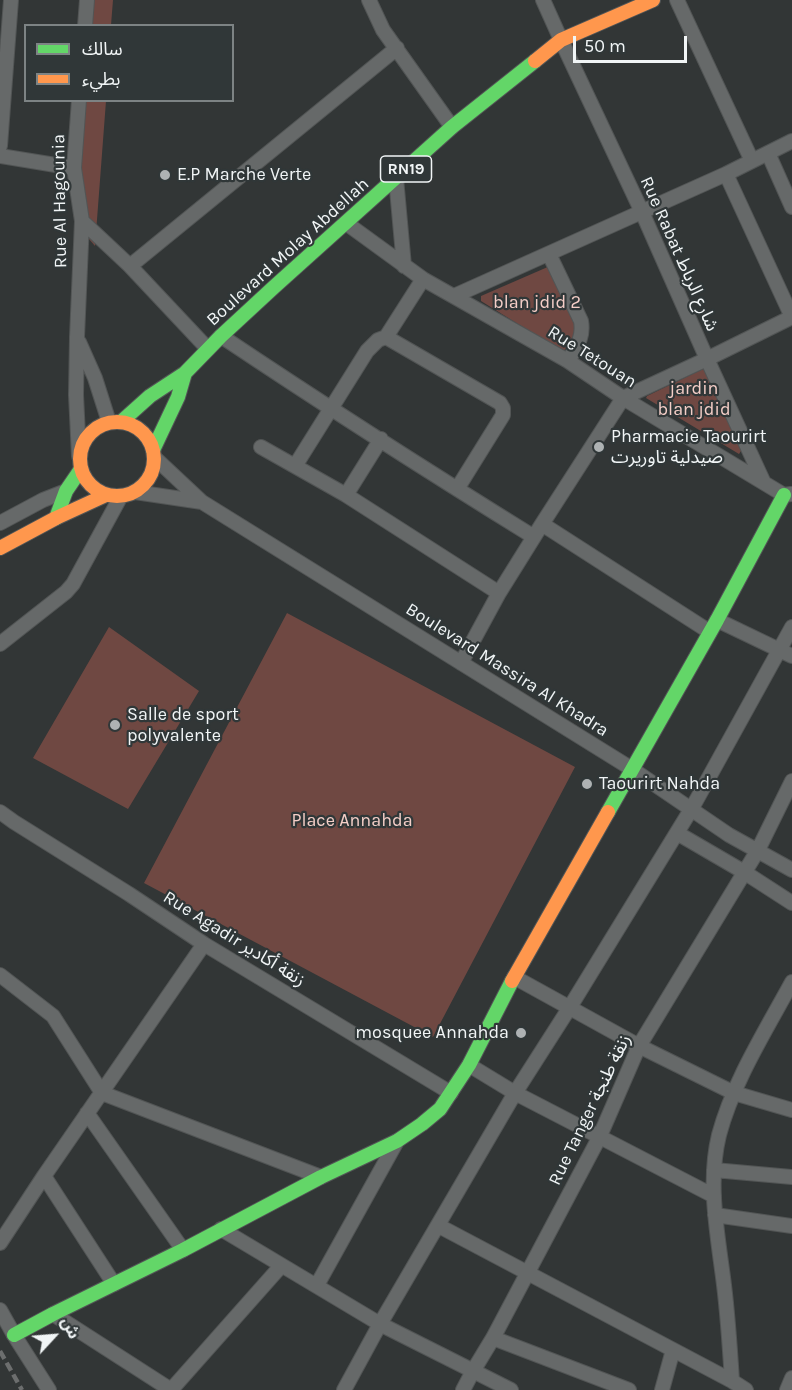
<!DOCTYPE html>
<meta charset="utf-8">
<style>
body{margin:0}
#map{position:relative;width:792px;height:1390px;overflow:hidden;background:#323636;font-family:Karla,"Noto Sans Arabic",sans-serif}
canvas{display:block}
.legend{position:absolute;left:24px;top:24px;width:210px;height:78px;box-sizing:border-box;background:#303738;border:2px solid #7d8384;margin:0;padding:8px 10px;list-style:none;font-size:18px;color:#f1f5f6}
.legend li{display:flex;align-items:center;gap:12px;height:30px}
.legend b{width:30px;border:2px solid #7d8384}
.north{position:absolute;left:24px;top:1306px;width:60px;height:60px;-webkit-text-stroke:4px #303738;paint-order:stroke;rotate:64deg;font-size:16px;font-weight:700;line-height:24px;text-align:center;color:#f1f5f6}
.north::after{content:'';display:block;margin:auto;width:21px;height:27px;background:#f1f5f6;clip-path:polygon(50% 0,100% 100%,50% 72%,0 100%)}
.scale{position:absolute;left:573px;top:36px;width:114px;height:27px;box-sizing:border-box;border:3px solid #f1f5f6;border-top:0;padding-left:8px;font-size:18px;line-height:21px;white-space:nowrap;color:#f1f5f6;-webkit-text-stroke:4px #303738;paint-order:stroke}
</style>
<div id="map">
<canvas width="792" height="1390"></canvas>
<ul class="legend">
<li><b style="height:8px;background:#63d668"></b>سالك</li>
<li><b style="height:8px;background:#ff974d"></b>بطيء</li>
</ul>
<div class="north">ش</div>
<div class="scale">50 m</div>
</div>
<script>
const context = document.querySelector('canvas').getContext('2d');
context.lineJoin = 'round';
function paint(path, color) {
  context.fillStyle = color;
  context.fill(path, 'evenodd');
}
function strokePath(path, color, width, dash) {
  context.strokeStyle = color;
  context.lineWidth = width;
  context.lineCap = dash ? 'butt' : 'round';
  context.setLineDash(dash || []);
  context.stroke(path);
}
function write(font, color, halo, rows, align = 'center') {
  context.font = font + ' Karla,"Noto Sans Arabic",sans-serif';
  context.lineWidth = 4.5;
  context.setLineDash([]);
  context.textBaseline = 'middle';
  context.strokeStyle = halo;
  context.fillStyle = color;
  for (const [text, x, y, turn = 0] of rows) {
    context.save();
    context.translate(x, y);
    context.rotate((+turn || 0) * Math.PI / 180);
    context.textAlign = isNaN(turn) ? turn : align;
    if (halo) context.strokeText(text, 0, 0);
    context.fillText(text, 0, 0);
    context.restore();
  }
}
const green = new Path2D(`
 M91,0h22l-2,25 -22,1z
 M83,101h23l-11,145 -19,-22 -3,-10z
 M550,266l31,63 -18,23 -82,-51v-5z
 M705,368l38,80 -4,6 -93,-56 1,-2z
 M287,613l288,154 -142,270 -289,-154z
 M109,627l90,64 -71,118 -95,-51z`);
const street = new Path2D(`
 M369,0l14,30 69,97
 M543,0l18,40 81,172 65,147 57,124
 M677,0l75,161
 M85,26l2,-26
 M0,146l11,-146
 M768,153l24,54
 M0,156l74,12
 M726,174l66,143
 M396,178l8,88
 M82,221l48,45 78,83
 M346,223l77,56 145,82 55,37 161,97 7,-1
 M549,254l32,67c3,17 -5,26 -13,40
 M130,266l267,-218
 M454,296l272,-122 66,-33
 M221,336c103,69 208,136 313,201
 M386,337l114,66 3,5v7l-46,74
 M79,342l16,36 14,44
 M261,447l85,48 153,98
 M79,456l-3,-61 1,-58 5,-116 -8,-53 5,-68
 M154,457l48,45 430,267 97,66 63,35
 M295,466l72,-115 11,-11 8,-3 37,-58
 M135,492l67,10
 M346,495l35,-56
 M0,523l43,-23 23,-9
 M542,524l168,108
 M717,620l75,36
 M0,644l66,-52 7,-8 48,-88
 M461,663l38,-70 43,-69 81,-126 84,-39 85,-42
 M0,812l14,10 115,72 75,50 247,149
 M677,833l67,39 48,31
 M0,975l53,41 49,77 219,84
 M514,977l125,69 95,47 58,17
 M469,1065l46,28 199,103
 M87,1113l96,137
 M714,1170l78,7
 M44,1176l70,108
 M715,1215l77,11
 M439,1226l293,155 14,9
 M221,1229l159,95 131,66
 M0,1243l44,-67 160,-232
 M317,1285l80,-144
 M0,1310l14,25 35,55
 M53,1314l118,76
 M493,1338l136,52
 M732,1381c-2,-32 -4,-64 -8,-96 -6,-49 -17,-101 -5,-150 14,-53 47,-105 73,-153
 M171,1390l110,-124
 M344,1390l36,-66 135,-231 55,-86 122,-199 100,-181
 M463,1390l10,-19 20,-33 106,-200 40,-92 119,-196 34,-69
 M662,1390l11,-40
 M787,1390l5,-12`);
const fast = new Path2D(`
 M121,422l29,-26 35,-23 36,-37 53,-49 178,-160 83,-66
 M153,450l25,-53 7,-24
 M56,518l10,-27 15,-22
 M608,812l109,-192 67,-125
 M14,1335l39,-21 130,-64 138,-73 76,-36 25,-17 18,-15 29,-44 43,-84`);
const slow = new Path2D(`
 M535,61l26,-21 92,-40
 M80 459a37 37 0 1 1 74 0a37 37 0 1 1-74 0Z
 M0,548l56,-30 50,-23
 M512,981l96,-169`);
const rail = new Path2D(`
 M0,1351l22,39`);
const markers = [
 [165,175,6,"#aeb2b3"],
 [599,447,6,"#aeb2b3"],
 [115,725,6,"#aeb2b3"],
 [587,784,6,"#aeb2b3"],
 [521,1033,6,"#aeb2b3"]
];
const shields = [
 [406,169,51]
];
const shieldNames = [
 ["RN19",406,169]
];
const poiNames = [
 ["E.P Marche Verte",177,175],
 ["Pharmacie Taourirt",611,437],
 ["صيدلية تاوريرت",611,458],
 ["Salle de sport",127,715],
 ["polyvalente",127,736],
 ["Taourirt Nahda",599,784],
 ["mosquee Annahda",509,1033,"right"]
];
const streetNames = [
 ["Rue Al Hagounia",60,201,-91],
 ["Boulevard Molay Abdellah",288,252,-42],
 ["Rue Rabat شارع الرباط",679,254,66],
 ["Rue Tetouan",592,357,32],
 ["Boulevard Massira Al Khadra",507,670,32],
 ["Rue Agadir زنقة أكادير",234,939,32],
 ["Rue Tanger زنقة طنجة",590,1110,-64]
];
const parkNames = [
 ["blan jdid 2",537,303],
 ["jardin",694,389],
 ["blan jdid",694,410],
 ["Place Annahda",352,821]
];
paint(green, '#6f4842');
strokePath(street, '#525555', 16);
strokePath(fast, '#525555', 16);
strokePath(slow, '#525555', 16);
strokePath(street, '#666969', 14);
strokePath(fast, '#63d668', 14);
strokePath(slow, '#ff974d', 14);
strokePath(rail, '#6c6e6e', 4.5, [9, 4.5]);
for (const [x, y, r, color] of markers) {
  const dot = new Path2D();
  dot.arc(x, y, r, 0, 2 * Math.PI);
  context.fillStyle = color;
  context.fill(dot);
  strokePath(dot, '#303738', 2);
}
for (const [x, y, w] of shields) {
  const box = new Path2D();
  box.roundRect(x - w / 2, y - 13, w, 26, 4.5);
  context.fillStyle = '#303738';
  context.fill(box);
  strokePath(box, '#f1f5f6', 1.5);
}
write('bold 16px', '#f1f5f6', null, shieldNames);
write('18px', '#f1f5f6', '#303738', poiNames, 'left');
write('18px', '#f1f5f6', '#303738', streetNames);
write('18px', '#f4cec7', '#303738', parkNames);
</script>
